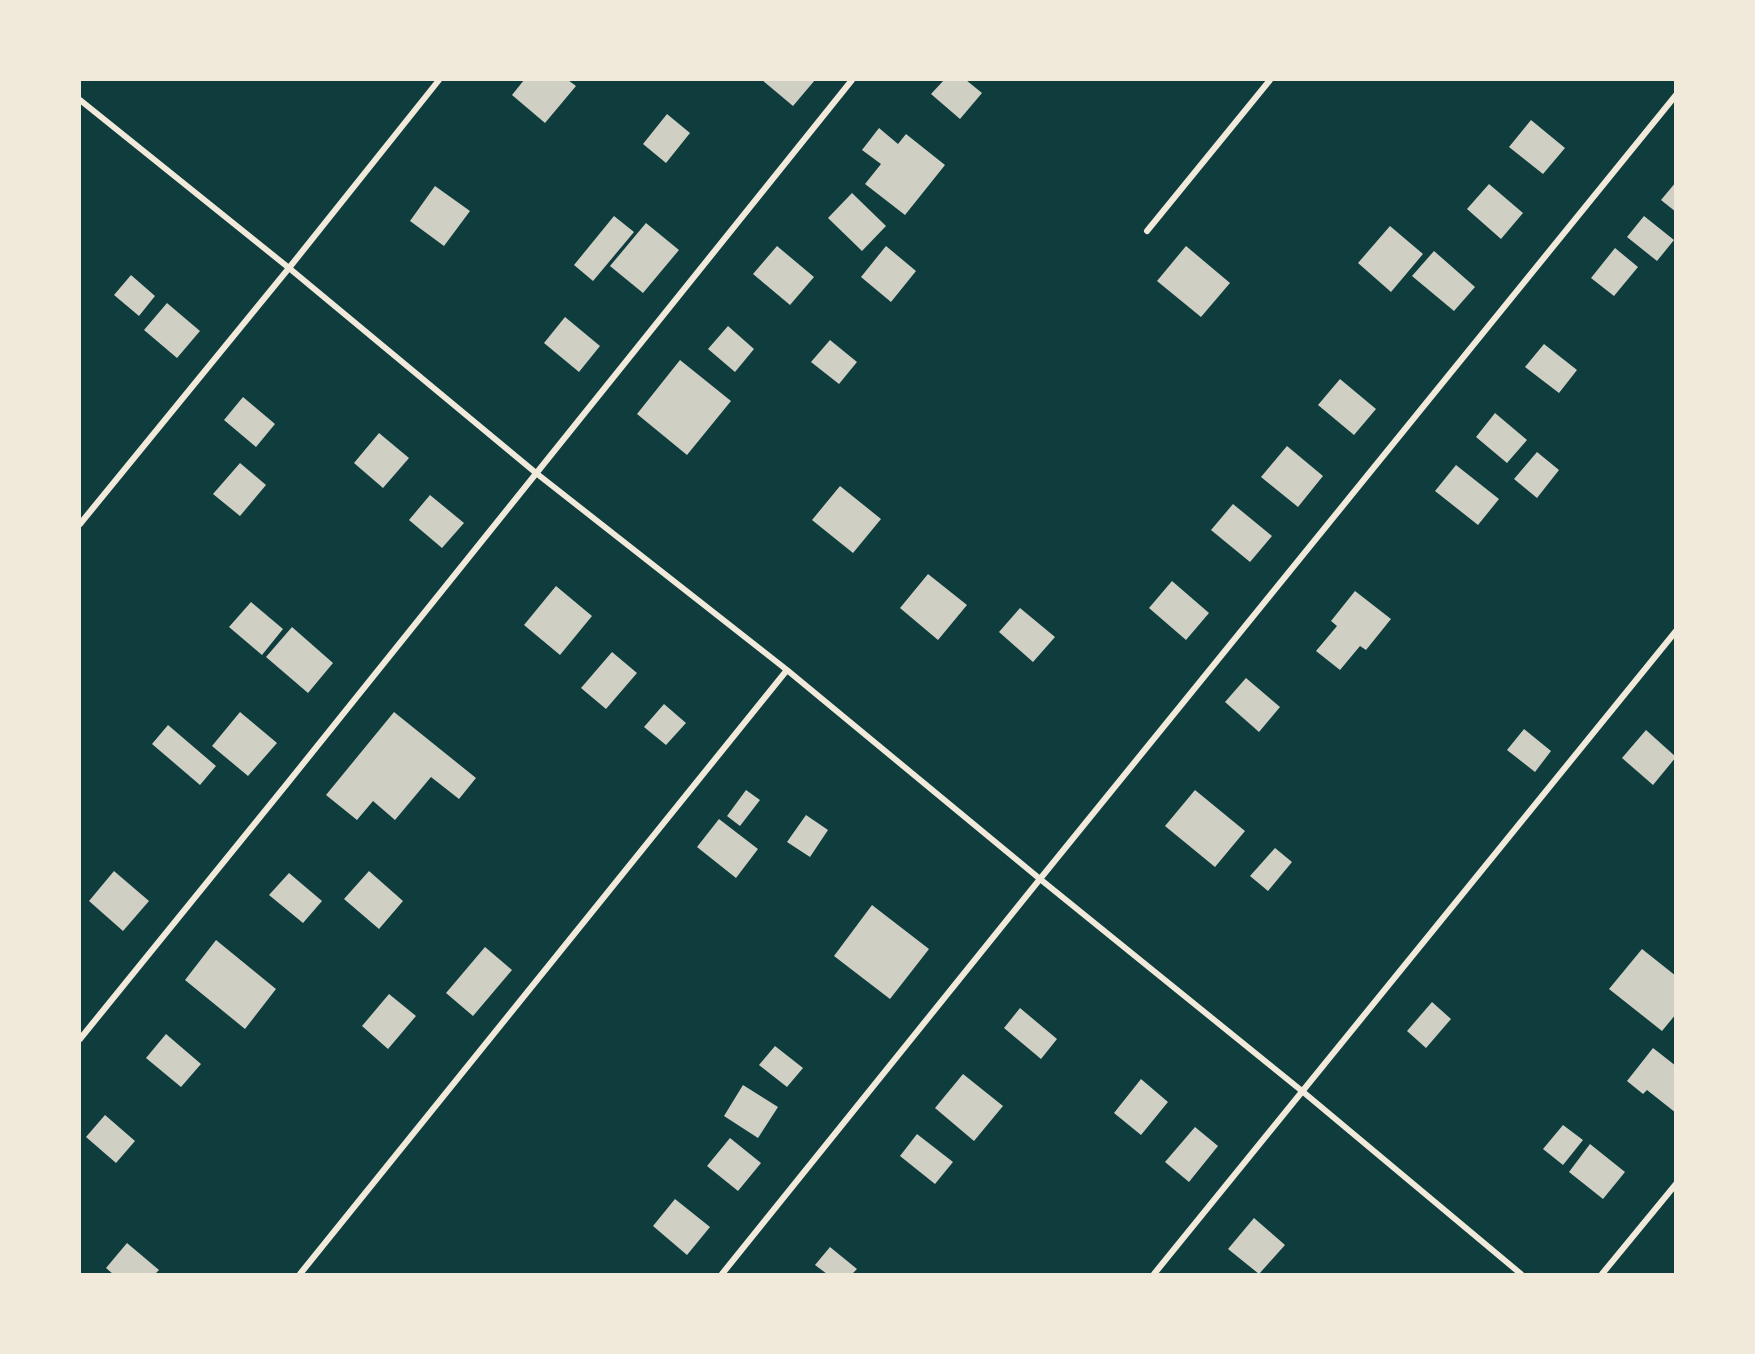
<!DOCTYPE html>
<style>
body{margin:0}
#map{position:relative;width:1755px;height:1354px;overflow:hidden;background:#0f3d3e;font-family:"Sofia Sans Condensed",sans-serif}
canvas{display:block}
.frame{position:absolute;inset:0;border:81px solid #f1e9da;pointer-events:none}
</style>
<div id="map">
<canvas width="1755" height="1354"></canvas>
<div class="frame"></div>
</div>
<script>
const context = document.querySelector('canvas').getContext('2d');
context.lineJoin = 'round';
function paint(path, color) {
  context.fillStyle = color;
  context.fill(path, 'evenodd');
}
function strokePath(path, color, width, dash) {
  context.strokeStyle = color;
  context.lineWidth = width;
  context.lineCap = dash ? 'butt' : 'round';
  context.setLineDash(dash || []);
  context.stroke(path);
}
const building = new Path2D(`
 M524,80h44l8,6 -31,37 -33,-28z
 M762,80h53l-22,26z
 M944,80h22l16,13 -22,26 -29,-25z
 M667,114l23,19 -24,30 -23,-19z
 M1531,120l34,28 -22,26 -34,-27z
 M879,128l19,16 8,-10 39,31 -40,50 -40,-31 16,-20 -19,-14z
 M1676,182v30l-15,-12z
 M1489,184l34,29 -22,26 -34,-30z
 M435,186l35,25 -26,35 -34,-25z
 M852,193l34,33 -24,25 -34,-33z
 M614,216l20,16 -41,49 -19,-16z
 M1644,216l30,24 -17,21 -30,-24z
 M646,223l33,27 -36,43 -33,-27z
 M1390,226l33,28 -32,38 -33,-29z
 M777,246l37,31 -24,28 -37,-31z
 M886,246l30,25 -25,31 -30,-25z
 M1186,246l44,37 -29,34 -44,-36z
 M1615,248l23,19 -24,29 -23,-18z
 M1434,251l41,36 -21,24 -42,-35z
 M131,275l24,21 -16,20 -25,-21z
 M167,303l33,28 -23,27 -33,-28z
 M565,317l35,29 -21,26 -35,-29z
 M728,326l26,23 -19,23 -27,-23z
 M830,340l27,22 -18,22 -28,-22z
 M1544,344l33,26 -18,23 -34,-26z
 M680,360l51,41 -44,54 -50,-41z
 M1340,379l36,30 -22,26 -36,-30z
 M243,397l32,27 -19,23 -32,-27z
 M1495,413l32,27 -20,23 -31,-26z
 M379,433l30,25 -26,30 -29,-25z
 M1287,446l36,30 -25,31 -37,-30z
 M1537,452l22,18 -22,28 -23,-19z
 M240,463l26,22 -26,31 -27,-22z
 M1456,465l43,34 -21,26 -43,-34z
 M840,486l41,33 -28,34 -41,-33z
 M430,495l34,28 -22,25 -33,-28z
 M1233,504l39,32 -22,26 -39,-32z
 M928,574l39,31 -29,35 -38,-32z
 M1172,581l37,32 -23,27 -37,-32z
 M556,586l36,30 -32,39 -36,-30z
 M1355,591l36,28 -25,31 -6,-4 -20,24 -24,-19 21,-25 -6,-5z
 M251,602l32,27 -21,26 -33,-28z
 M1020,608l35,29 -22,25 -34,-30z
 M292,627l41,36 -25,30 -42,-36z
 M612,652l25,21 -31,36 -25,-21z
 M1246,678l34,29 -21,25 -34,-30z
 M664,704l22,19 -20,22 -22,-18z
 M240,712l37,31 -29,33 -36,-30z
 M394,712l82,66 -17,21 -28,-22 -36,43 -22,-19 -16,19 -31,-25z
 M168,725l48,41 -16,19 -48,-41z
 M1524,729l27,22 -16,21 -28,-22z
 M1646,730l30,27 -23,28 -31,-27z
 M746,790l14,10 -20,26 -13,-10z
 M1195,790l50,41 -30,36 -50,-41z
 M806,815l22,15 -18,27 -23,-15z
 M719,819l39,30 -22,29 -39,-31z
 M1275,848l17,14 -24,29 -18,-15z
 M114,871l35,30 -26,30 -34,-30z
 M369,871l34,30 -24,28 -35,-30z
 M289,873l33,28 -19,22 -34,-28z
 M872,905l57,44 -39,50 -56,-43z
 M216,940l60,49 -31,40 -60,-49z
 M485,947l27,23 -39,46 -27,-23z
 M1642,949l34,27v38l-14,17 -53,-42z
 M389,994l27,22 -28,33 -26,-23z
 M1432,1002l19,17 -25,29 -19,-17z
 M1020,1008l37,31 -16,20 -37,-31z
 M166,1034l35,30 -20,23 -35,-29z
 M775,1046l28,22 -16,19 -28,-22z
 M1653,1048l23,18v47l-29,-23 -4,4 -16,-13z
 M963,1074l40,32 -29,35 -39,-33z
 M1141,1079l27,23 -27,33 -27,-22z
 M743,1085l35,22 -20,31 -34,-22z
 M105,1115l30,26 -19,22 -30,-26z
 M1563,1125l20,15 -20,25 -20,-16z
 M1195,1127l23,19 -29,36 -24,-20z
 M917,1134l36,28 -18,22 -35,-28z
 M730,1138l31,25 -23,28 -31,-25z
 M1590,1144l35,28 -22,27 -34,-27z
 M675,1199l35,28 -23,28 -34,-29z
 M1254,1218l31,27 -26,29 -31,-25z
 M127,1243l32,27 -4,4h-42l-7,-6z
 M830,1247l27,22 -5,5h-25l-12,-9z`);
const minor = new Path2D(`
 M80,100l209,168 247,205 251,197 253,209 262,212 219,183
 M1147,231l123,-151
 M80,524l209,-256 150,-188
 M80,1039l206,-254 566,-705
 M300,1274l487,-604
 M722,1274l318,-395 636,-784
 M1154,1274l522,-643
 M1602,1274l74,-90`);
paint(building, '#cfcfc3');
strokePath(minor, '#f1e9da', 6);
</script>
